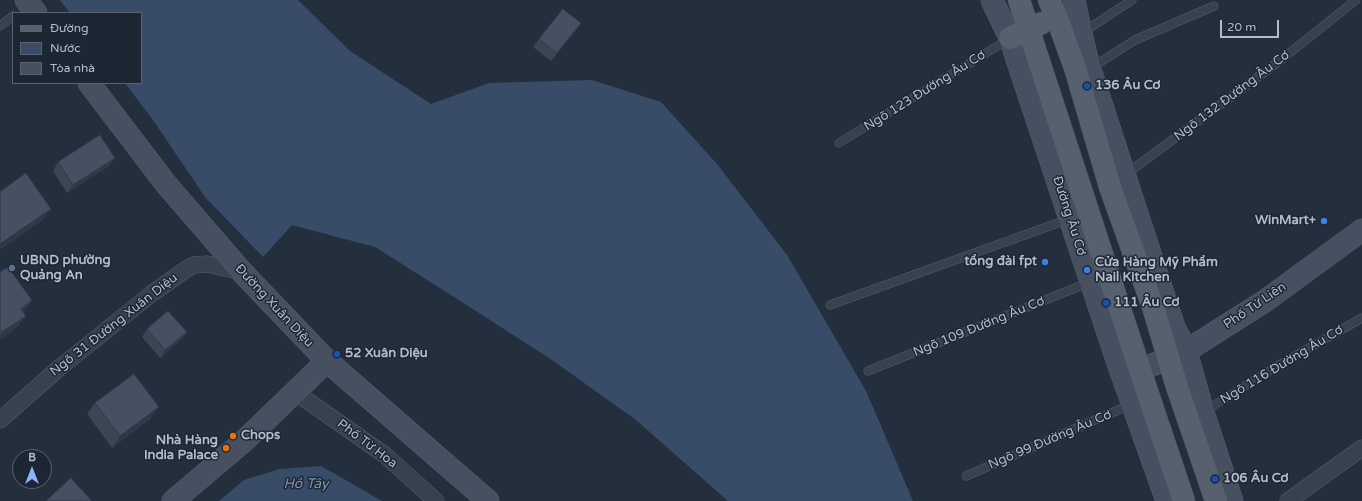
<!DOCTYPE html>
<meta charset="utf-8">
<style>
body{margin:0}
#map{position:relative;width:1362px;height:501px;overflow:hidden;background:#242f3e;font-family:"Varela Round",sans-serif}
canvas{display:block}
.legend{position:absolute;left:12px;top:12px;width:130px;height:72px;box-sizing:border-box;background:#1d2633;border:1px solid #59626f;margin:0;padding:5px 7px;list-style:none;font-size:12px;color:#b4bcc9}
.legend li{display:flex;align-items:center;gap:8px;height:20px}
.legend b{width:20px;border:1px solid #59626f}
.north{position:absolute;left:12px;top:449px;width:40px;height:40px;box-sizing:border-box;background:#1d2633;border:1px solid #59626f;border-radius:50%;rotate:0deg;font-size:11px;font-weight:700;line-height:16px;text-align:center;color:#b4bcc9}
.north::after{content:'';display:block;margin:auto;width:14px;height:18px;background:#8ab4f8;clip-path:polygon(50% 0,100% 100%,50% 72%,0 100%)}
.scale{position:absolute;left:1220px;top:20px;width:59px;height:18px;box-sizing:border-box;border:2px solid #b4bcc9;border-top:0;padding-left:5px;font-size:12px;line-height:14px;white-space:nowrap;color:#b4bcc9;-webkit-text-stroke:3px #1d2633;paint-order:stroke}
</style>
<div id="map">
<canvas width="1362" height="501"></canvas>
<ul class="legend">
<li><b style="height:5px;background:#56606e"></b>Đường</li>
<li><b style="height:11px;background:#394c67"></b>Nước</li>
<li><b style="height:11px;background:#455162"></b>Tòa nhà</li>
</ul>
<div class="north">B</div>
<div class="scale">20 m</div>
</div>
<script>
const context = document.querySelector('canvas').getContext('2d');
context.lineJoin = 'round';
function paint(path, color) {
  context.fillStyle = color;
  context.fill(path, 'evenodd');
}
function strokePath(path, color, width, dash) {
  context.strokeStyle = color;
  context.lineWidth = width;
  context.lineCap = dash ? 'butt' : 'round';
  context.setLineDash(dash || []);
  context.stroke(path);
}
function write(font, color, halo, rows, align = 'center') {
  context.font = font + ' "Varela Round",sans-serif';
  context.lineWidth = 3;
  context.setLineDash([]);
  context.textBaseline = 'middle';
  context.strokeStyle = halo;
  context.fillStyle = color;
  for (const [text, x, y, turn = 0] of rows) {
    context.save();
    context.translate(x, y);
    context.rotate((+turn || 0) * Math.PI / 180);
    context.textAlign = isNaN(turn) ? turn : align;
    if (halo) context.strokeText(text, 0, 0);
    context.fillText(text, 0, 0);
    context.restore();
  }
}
const water = new Path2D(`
 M60,0h238l52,51 81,53 58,-21 103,-3 69,22 56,62 70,91 79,136 47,110h-185l-92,-81 -84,-60 -90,-58 -87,-55 -83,-22 -29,32 -58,-60 -52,-77 -28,-37h16v-70h-71z
 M321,466l61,35h-163l25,-21 36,-11z`);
const lane = new Path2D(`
 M0,26l13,-10
 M1082,33l50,-33
 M1091,68l44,-28 79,-34
 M839,143l170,-104
 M1126,174l151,-111 79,-63
 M830,305l239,-86
 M868,371l222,-89
 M1205,411l67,-42 90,-51
 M966,476l166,-72`);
const street = new Path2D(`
 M295,392l90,63 51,46
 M0,420l58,-51 92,-74 35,-25 9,-5 13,-1 35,8
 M1288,501l74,-53`);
const secondary = new Path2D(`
 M26,0l10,13
 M992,0l18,38 109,328 48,135
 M1074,0c5,23 9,46 16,69l84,258 12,24 17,61 29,89
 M89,83l77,101 76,88 85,89 161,140
 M1140,370l46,-19 79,-50 97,-71
 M173,501l71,-60 83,-80`);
const primary = new Path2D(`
 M1019,0l121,370 44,131
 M1049,0l9,21 17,47 35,119 43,120 24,80 39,114
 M1010,38l32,-15`);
const wall = new Path2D(`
 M581,23l-6,9 -24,29 -18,-14 6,-8z
 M115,158l-6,8 -42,27 -14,-22 5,-9z
 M0,272l32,28 -9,12 3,4 -9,11 -17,13z
 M147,329l40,3 -6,8 -21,18 -18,-21z
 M95,403l55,16 -38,29 -25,-34z`);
const shadedWall = new Path2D(`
 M581,23l-6,9 -24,29 6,-8z
 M115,158l-6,8 -42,27 6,-8z
 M51,209l-8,11 -43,30v-6z
 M32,300l-8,12 -11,8 8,-11z
 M26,316l-9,11 -17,13v-4l2,-4z
 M187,332l-6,8 -21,18 5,-8z
 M159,407l-9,12 -38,29 8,-12z`);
const building = new Path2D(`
 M563,9l18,14 -24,30 -18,-14z
 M100,135l15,23 -42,27 -15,-23z
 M26,173l25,36 -51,35v-52z
 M8,267l24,33 -11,9 5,7 -24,16 -2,-3v-57z
 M168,311l19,21 -22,18 -18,-21z
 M134,374l25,33 -39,29 -25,-33z
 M71,478l21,23h-46z`);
const markers = [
 [1087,86,4,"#1a4fb4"],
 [1324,221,4,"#3f7fe0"],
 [1045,262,4,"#3f7fe0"],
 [12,268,4,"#5c6f8a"],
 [1087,270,4,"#3f7fe0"],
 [1106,303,4,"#1a4fb4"],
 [337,354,4,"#1a4fb4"],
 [233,436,4,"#e8710a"],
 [226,448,4,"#e8710a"],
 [1215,479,4,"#1a4fb4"]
];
const poiNames = [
 ["136 Âu Cơ",1095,86],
 ["WinMart+",1316,221,"right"],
 ["UBND phường",20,261],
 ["Quảng An",20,276],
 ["tổng đài fpt",1037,262,"right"],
 ["Cửa Hàng Mỹ Phẩm",1095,263],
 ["Nail Kitchen",1095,278],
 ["111 Âu Cơ",1114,303],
 ["52 Xuân Diệu",345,354],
 ["Chops",241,436],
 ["Nhà Hàng",218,441,"right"],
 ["India Palace",218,456,"right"],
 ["106 Âu Cơ",1223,479]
];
const streetNames = [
 ["Ngõ 123 Đường Âu Cơ",925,91,-32],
 ["Ngõ 132 Đường Âu Cơ",1232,96,-37],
 ["Đường Âu Cơ",1069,216,72],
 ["Đường Xuân Diệu",274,306,47],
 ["Phố Tứ Liên",1255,306,-34],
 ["Ngõ 31 Đường Xuân Diệu",114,325,-38],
 ["Ngõ 109 Đường Âu Cơ",979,327,-22],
 ["Ngõ 116 Đường Âu Cơ",1282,365,-31],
 ["Ngõ 99 Đường Âu Cơ",1050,440,-23],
 ["Phố Từ Hoa",367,444,37]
];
const waterNames = [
 ["Hồ Tây",306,484]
];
paint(water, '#394c67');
strokePath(lane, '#565f6c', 9);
strokePath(street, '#565f6c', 17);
strokePath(secondary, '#565f6c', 23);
strokePath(primary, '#414a57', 23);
strokePath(lane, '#38414e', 8);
strokePath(street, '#38414e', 16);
strokePath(secondary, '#465061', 22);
strokePath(primary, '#56606e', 22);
paint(wall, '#3b4654');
paint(shadedWall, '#303945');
paint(building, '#455162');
strokePath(building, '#303945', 1);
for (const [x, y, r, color] of markers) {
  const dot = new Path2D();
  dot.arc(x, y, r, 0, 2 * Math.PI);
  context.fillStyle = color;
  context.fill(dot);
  strokePath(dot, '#1d2633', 1.5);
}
write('bold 13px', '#b4bcc9', '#1d2633', poiNames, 'left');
write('13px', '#b4bcc9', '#1d2633', streetNames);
write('italic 14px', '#7c92b1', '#1d2633', waterNames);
</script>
